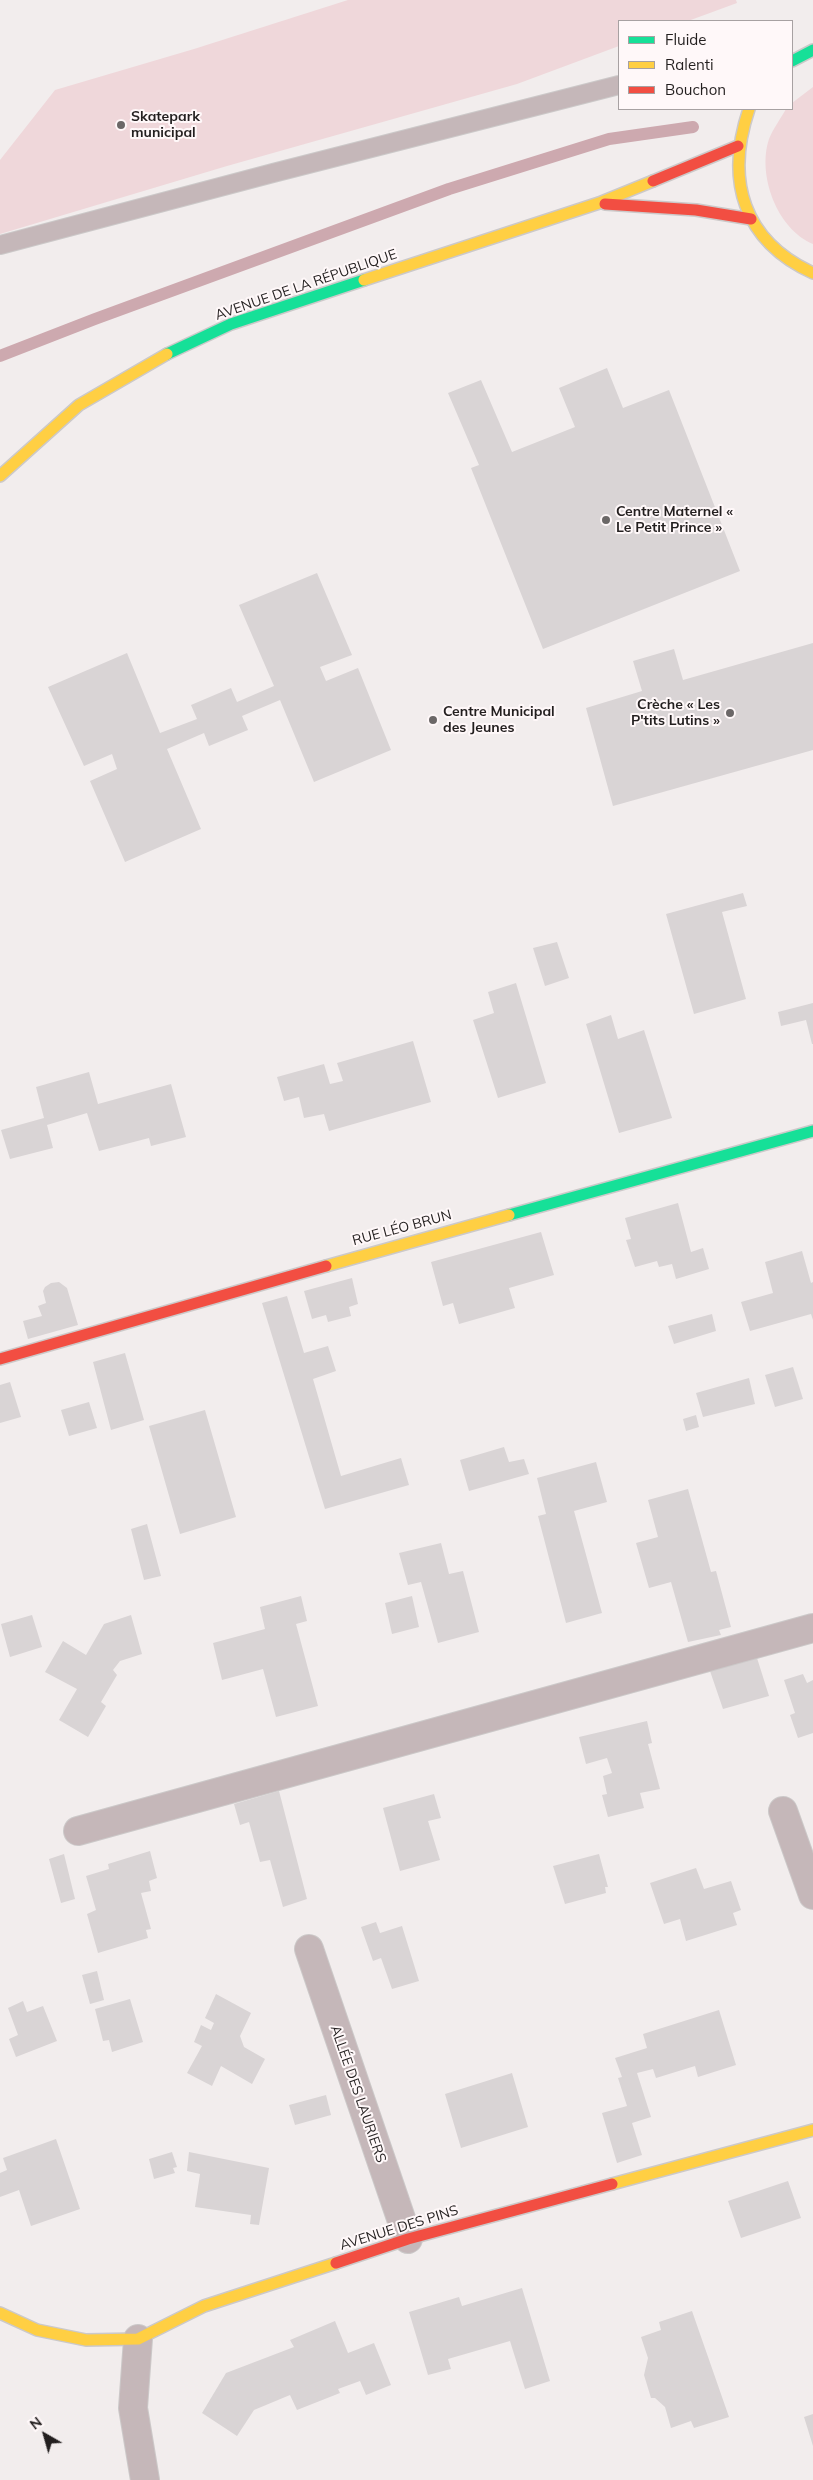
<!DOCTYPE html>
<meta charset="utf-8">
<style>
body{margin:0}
#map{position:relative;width:813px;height:2480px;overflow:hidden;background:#f2eded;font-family:Mulish,sans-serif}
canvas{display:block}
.legend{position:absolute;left:618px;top:20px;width:175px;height:90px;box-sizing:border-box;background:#fff8f9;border:1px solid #a7a1a2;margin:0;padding:6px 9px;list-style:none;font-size:15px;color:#231f1f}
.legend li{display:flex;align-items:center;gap:10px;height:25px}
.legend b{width:25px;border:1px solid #a7a1a2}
.north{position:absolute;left:20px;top:2410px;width:50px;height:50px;-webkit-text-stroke:4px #fff8f9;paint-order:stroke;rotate:322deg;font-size:14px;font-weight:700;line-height:20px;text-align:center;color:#231f1f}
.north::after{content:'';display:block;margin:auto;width:18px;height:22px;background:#231f1f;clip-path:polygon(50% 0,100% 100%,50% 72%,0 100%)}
</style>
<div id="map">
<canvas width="813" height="2480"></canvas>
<ul class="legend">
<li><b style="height:6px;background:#16e098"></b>Fluide</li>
<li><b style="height:6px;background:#ffcf43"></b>Ralenti</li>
<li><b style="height:6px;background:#f24e42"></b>Bouchon</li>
</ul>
<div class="north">N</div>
</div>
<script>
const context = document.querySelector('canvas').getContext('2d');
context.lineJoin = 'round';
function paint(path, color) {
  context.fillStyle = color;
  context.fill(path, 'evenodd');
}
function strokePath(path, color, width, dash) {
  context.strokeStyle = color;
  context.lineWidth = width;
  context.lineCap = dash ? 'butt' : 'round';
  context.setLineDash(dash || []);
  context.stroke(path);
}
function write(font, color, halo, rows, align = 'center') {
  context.font = font + ' Mulish,sans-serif';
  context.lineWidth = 4;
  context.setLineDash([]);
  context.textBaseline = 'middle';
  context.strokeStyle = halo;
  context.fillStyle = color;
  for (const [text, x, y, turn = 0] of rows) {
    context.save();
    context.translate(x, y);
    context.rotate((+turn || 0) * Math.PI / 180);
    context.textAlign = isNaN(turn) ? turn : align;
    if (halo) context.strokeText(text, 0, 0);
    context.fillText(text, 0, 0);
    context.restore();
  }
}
const green = new Path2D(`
 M348,0h388l1,3 -49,18h-69v25l-102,38 -290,82 -227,68v-74l55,-70 139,-41z
 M813,87v157c-36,-15 -56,-69 -44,-105 4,-10 12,-21 17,-30h6v-6z`);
const stream = new Path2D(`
 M0,356l95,-37 354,-130 160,-50 84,-12`);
const building = new Path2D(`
 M607,368l16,40 46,-18 71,181 -197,78 -72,-181 8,-3 -31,-72 33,-13 31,72 63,-25 -16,-39z
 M317,573l35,82 -32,12 6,14 32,-13 33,82 -77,32 -34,-82 -38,16 6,14 -39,16 -5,-13 -37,16 34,80 -76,33 -35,-81 27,-12 -5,-15 -28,12 -36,-79 79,-34 33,80 37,-14 -6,-14 40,-17 6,14 37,-16 -35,-81z
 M813,643v107l-200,56 -27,-98 56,-17 -9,-30 41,-12 9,31z
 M743,893l4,13 -25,6 24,87 -52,15 -28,-100z
 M557,942l12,36 -24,8 -12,-38z
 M516,983l30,100 -48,15 -25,-78 21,-7 -6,-21z
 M813,1003v41h-1l-6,-24 -25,6 -3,-14z
 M611,1015l7,24 26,-9 28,88 -53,15 -33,-109z
 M413,1041l18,61 -102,29 -5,-17 -20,4 -5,-21 -15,4 -7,-24 47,-13 6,20 13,-3 -6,-18z
 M89,1072l9,32 73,-20 15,53 -35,9 -2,-8 -50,13 -12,-38 -40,12 6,23 -43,11 -9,-29 43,-12 -8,-31z
 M678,1203l13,49 12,-4 6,21 -33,10 -4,-15 -13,3 -2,-6 -22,6 -9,-27 5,-1 -6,-21z
 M541,1232l13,43 -45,13 6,20 -56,16 -6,-21 -10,3 -12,-44z
 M802,1251l9,32 2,-1v38l-2,-6 -61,17 -9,-29 32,-9 -8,-31z
 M352,1278l6,26 -9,3 2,9 -23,6 -2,-7 -14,4 -8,-28z
 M59,1282l8,6 11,37 -50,14 -5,-18 19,-5 -4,-10 8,-3 -3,-12 2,-4 6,-4z
 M287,1296l17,57 24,-7 8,25 -23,8 28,97 60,-18 8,27 -84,24 -63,-206z
 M712,1314l4,17 -42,13 -6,-18z
 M125,1353l19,67 -33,10 -18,-68z
 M793,1367l10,32 -28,8 -10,-32z
 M749,1378l6,26 -52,13 -7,-24z
 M10,1382l11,35 -21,6v-38z
 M89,1402l8,26 -28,8 -8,-26z
 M205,1410l31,107 -56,17 -31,-108z
 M696,1415l3,12 -13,4 -3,-12z
 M504,1447l5,15 15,-3 5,15 -60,17 -9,-31z
 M596,1462l11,40 -33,9 28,102 -36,10 -28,-107 8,-2 -9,-36z
 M688,1489l23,83 5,-1 15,56 -12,3 2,5 -33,7 -17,-60 -22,6 -13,-45 22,-6 -10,-37z
 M147,1524l14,52 -17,4 -13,-51z
 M441,1543l8,31 14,-3 16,61 -41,11 -17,-61 -13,3 -9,-32z
 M301,1596l6,25 -11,3 22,82 -42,11 -13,-48 -41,11 -9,-37 52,-14 -5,-22z
 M412,1596l7,31 -27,7 -7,-31z
 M32,1615l10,32 -32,10 -9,-33z
 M131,1615l11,39 -22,7 -7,9 4,5 -16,27 5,4 -18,31 -29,-17 18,-31 -32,-17 18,-31 23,14 18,-31z
 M757,1658l12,38 -46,13 -13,-38z
 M803,1674l4,9 6,-3v53l-15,5 -8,-23 5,-2 -11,-33z
 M647,1721l5,22 -4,1 12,45 -20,4 4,15 -36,9 -6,-22 5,-1 -4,-18 9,-3 -5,-15 -21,6 -7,-27z
 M279,1791l28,108 -24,8 -13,-47 -10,2 -11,-40 -9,3 -6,-21z
 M434,1794l7,24 -13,3 12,39 -40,11 -17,-63z
 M150,1851l7,27 -8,3 2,10 -10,2 10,36 -5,1 2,8 -50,15 -11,-39 9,-4 -10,-34 23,-7 -1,-5z
 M64,1854l11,45 -14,4 -12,-44z
 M599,1854l9,33h-3l1,6 -41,11 -12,-38z
 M696,1868l8,21 27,-8 10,29 -8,3 4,12 -51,16 -6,-22 -16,5 -14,-41z
 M376,1922l4,11 22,-7 17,55 -27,8 -11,-31 -8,3 -12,-34z
 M97,1971l7,29 -14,4 -8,-29z
 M216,1994l35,19 -11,23 4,11 21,12 -13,25 -31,-18 -9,20 -25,-13 15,-27 -8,-4 7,-17 10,5 3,-7 -9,-5z
 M130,1999l13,43 -31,10 -3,-12 -6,1 -8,-32z
 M23,2001l4,11 16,-6 14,35 -41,16 -7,-18 9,-4 -10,-27z
 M719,2010l17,55 -38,12 -3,-11 -39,12 -3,-9 -16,4 14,44 -19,6 10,32 -25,8 -15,-50 25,-7 -9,-28 4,-1 -7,-19 32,-10 -4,-14z
 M512,2073l16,54 -67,21 -16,-54z
 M326,2095l5,20 -36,10 -6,-20z
 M56,2139l24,70 -49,17 -12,-36 -19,7v-24l7,-3 -4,-12z
 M172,2152l5,15 -4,1 2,5 -21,6 -5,-20z
 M189,2152l80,16 -10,57 -9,-1 1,-9 -56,-8 5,-33 -13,-3z
 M788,2181l13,37 -60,20 -13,-37z
 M522,2288l28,93 -25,8 -15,-48 -62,18 3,10 -23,6 -19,-63 50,-15 3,9z
 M692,2311l37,106 -35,11 -3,-7 -20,7 -6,-21 -10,-9h-4l-7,-23 4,-17 -7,-21 20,-7 -2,-8z
 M335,2321l13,32 26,-10 17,42 -25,10 -6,-14 -22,8 2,4 -43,17 -7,-15 -36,15 -17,26 -35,-23 24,-40 68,-26 -4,-7z
 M813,2414v32l-9,-29z`);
const lane = new Path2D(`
 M0,245l273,-72 346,-88`);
const street = new Path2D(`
 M783,1811l30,84
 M78,1831l735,-203
 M309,1949l99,290
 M138,2339l-5,69 12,72`);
const fast = new Path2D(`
 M792,61l21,-11
 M167,354l64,-30 133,-44
 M509,1215l304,-84`);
const slow = new Path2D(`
 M749,109c-24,71 -6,132 64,164
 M364,280l235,-77 54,-22
 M0,476l79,-71 88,-51
 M326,1266l183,-51
 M612,2184l201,-54
 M0,2313l37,17 49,10 52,-1 66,-33 132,-43`);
const jam = new Path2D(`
 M653,181l85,-35
 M605,204l91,6 55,9
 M0,1359l326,-93
 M336,2263l72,-24 204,-55`);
const markers = [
 [121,125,5,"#6b6767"],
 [606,520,5,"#6b6767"],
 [730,713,5,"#6b6767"],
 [433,720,5,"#6b6767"]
];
const poiNames = [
 ["Skatepark",131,117],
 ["municipal",131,133],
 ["Centre Maternel «",616,512],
 ["Le Petit Prince »",616,528],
 ["Crèche « Les",720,705,"right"],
 ["P'tits Lutins »",720,721,"right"],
 ["Centre Municipal",443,712],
 ["des Jeunes",443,728]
];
const streetNames = [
 ["AVENUE DE LA RÉPUBLIQUE",306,285,-19],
 ["RUE LÉO BRUN",402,1228,-15],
 ["ALLÉE DES LAURIERS",358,2094,71],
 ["AVENUE DES PINS",399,2228,-17]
];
paint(green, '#efd7da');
strokePath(stream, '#cda9af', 12);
paint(building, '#d9d4d5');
strokePath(lane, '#ccc9c9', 20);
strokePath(street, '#ccc9c9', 30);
strokePath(fast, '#ccc9c9', 14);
strokePath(slow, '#ccc9c9', 14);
strokePath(jam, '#ccc9c9', 14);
strokePath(lane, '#c5b7b9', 18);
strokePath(street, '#c5b7b9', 28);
strokePath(fast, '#16e098', 11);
strokePath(slow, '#ffcf43', 11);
strokePath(jam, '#f24e42', 11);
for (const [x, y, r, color] of markers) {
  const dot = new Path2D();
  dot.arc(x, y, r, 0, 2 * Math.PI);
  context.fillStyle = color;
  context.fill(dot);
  strokePath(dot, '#fff8f9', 2);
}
write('bold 14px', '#231f1f', '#fff8f9', poiNames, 'left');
write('14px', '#231f1f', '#fff8f9', streetNames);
</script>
